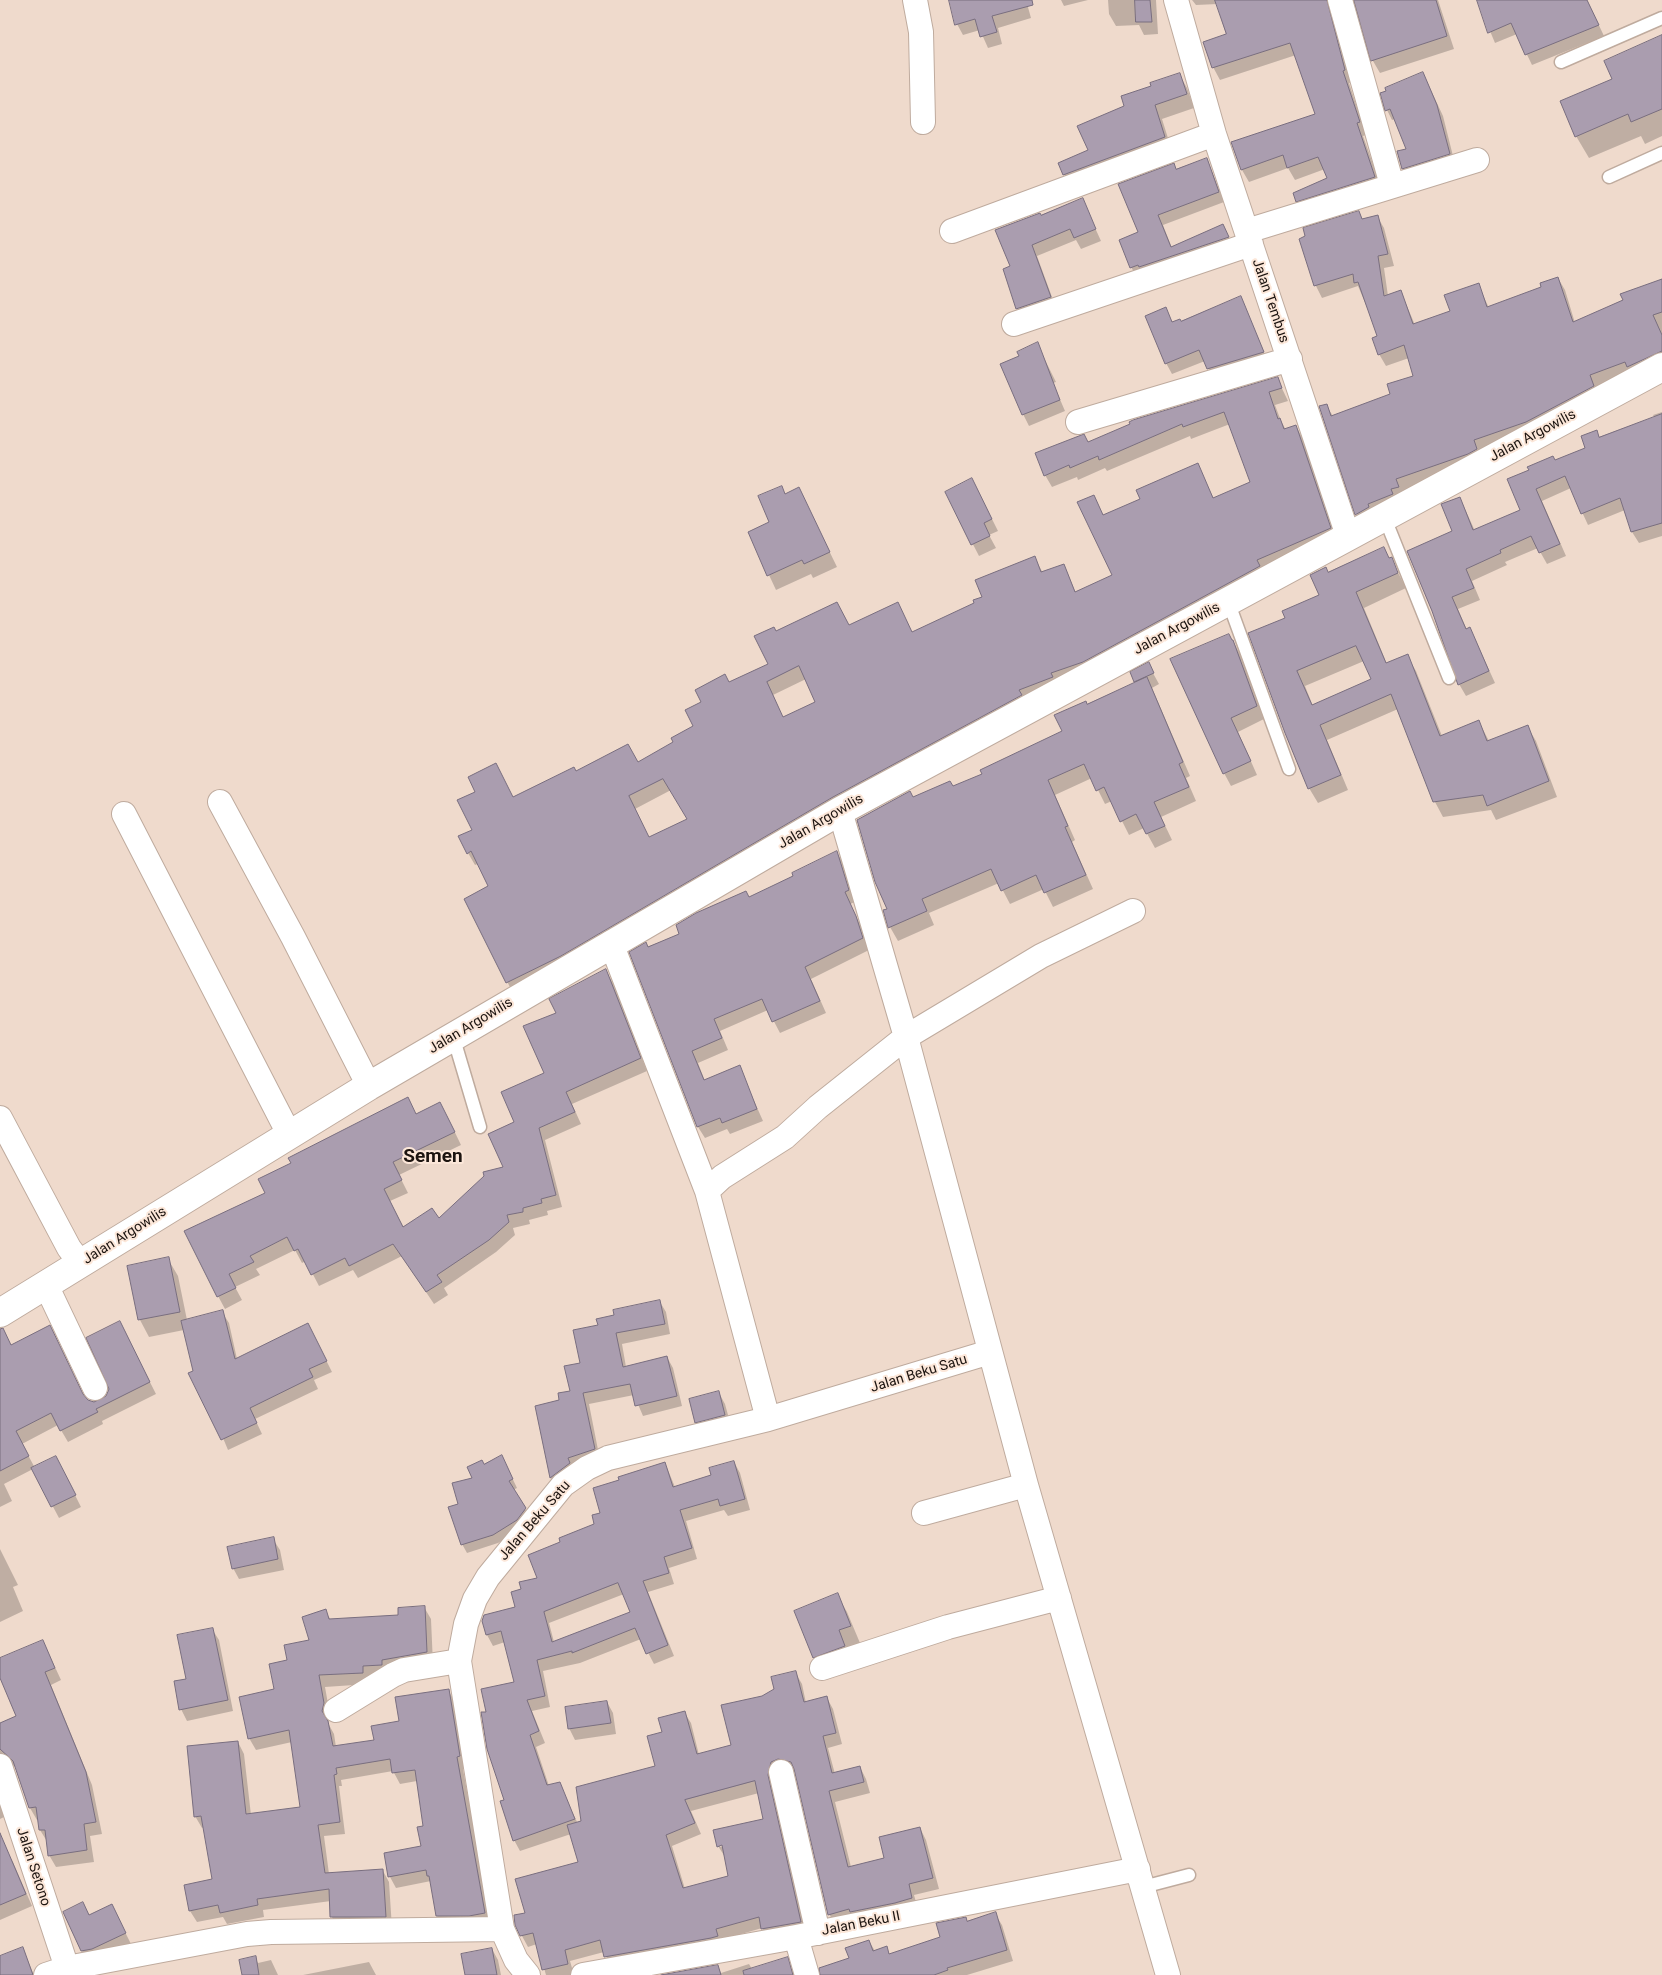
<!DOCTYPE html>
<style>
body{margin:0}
canvas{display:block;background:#efdacc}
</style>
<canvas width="1662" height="1975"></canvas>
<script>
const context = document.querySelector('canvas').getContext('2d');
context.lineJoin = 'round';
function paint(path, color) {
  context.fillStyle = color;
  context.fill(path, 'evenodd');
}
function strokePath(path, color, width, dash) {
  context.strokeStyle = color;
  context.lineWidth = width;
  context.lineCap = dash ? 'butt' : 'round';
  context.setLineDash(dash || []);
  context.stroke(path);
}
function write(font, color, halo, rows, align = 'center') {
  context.font = font + ' Roboto,sans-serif';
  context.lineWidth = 4;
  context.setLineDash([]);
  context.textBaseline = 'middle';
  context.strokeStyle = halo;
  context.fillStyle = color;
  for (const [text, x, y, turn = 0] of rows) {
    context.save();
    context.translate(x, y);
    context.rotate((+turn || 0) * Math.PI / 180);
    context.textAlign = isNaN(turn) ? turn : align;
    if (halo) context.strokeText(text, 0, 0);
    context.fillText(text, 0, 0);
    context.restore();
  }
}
const shadow = new Path2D(`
 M950,0h76l5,18 -33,10 4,16 -14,4 -8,-18 -17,5 -6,-11z
 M1061,0h27l-24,6z
 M1108,0h48l2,34 -14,1 -5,-10 -23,1 -7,-12z
 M1192,0h150l10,82 -3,1 17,52 -3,1 19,53 -78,25 -7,-13 31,-22 -3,-10 -30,11 -7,-12 -39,14 -7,-12 75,-56 -21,-59 -76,25 -7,-13 14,-32 -9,-31 -22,1z
 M1353,0h85l16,49 -74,24 -7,-12z
 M1477,0h110l17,36 -72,29 -15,-31 -22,9z
 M1662,37v99l-17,8 -4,-8 -52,22 -13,-22 38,-57z
 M1423,73l20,43 12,48 -46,14 -6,-10 5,-19 -13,-30 -3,1 -5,-10 -5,-16z
 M1179,74l8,14 7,20 -32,11 10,32 -100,37 -13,-24 31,-13 36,-45 27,-19z
 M1207,159l17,43 -61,23 9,23 56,-13 5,12 -96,30 -6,-10 9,-34z
 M1082,199l19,42 -20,8 -5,-9 -39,16 19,52 -32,11 -6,-11 -6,-41 29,-51z
 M1359,212l4,8 14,-4 7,12 10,38 -10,2 4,28 13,-4 14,33 36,-14 27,-27 11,24 53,-20 16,-10 7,12 10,33 87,-42v84l-187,101 -73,25 3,8 -42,27 -6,-12 -36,-107 5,-2 7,11 58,-21 24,-18 -6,-19 -23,8 -7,-12v-18l-21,-50 -36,12 -6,-12 -16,-47z
 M1241,298l28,66 -54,16 -10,-19 -33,13 -6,-11 -1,-55 8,15 7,-1z
 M1037,344l19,38 -3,1 12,28 -36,15 -6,-12 -3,-57z
 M1277,378l11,23 -13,4 6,16 5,9 10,-4 7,13 34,102 -823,454 -49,-96 25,-12 -12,-23 -3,1 -7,-12 5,-23 40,-31 62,-27 63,-8 37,-22 20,-15 8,-25 26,-18 41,-20 6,-32 61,-29 12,23 49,-22 15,30 63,-30 58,-47 9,16 21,-8 12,28 37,-17 -19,-79 10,19 37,-16 56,-35 17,34 38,-16 -22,-59 -39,15 -1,-3 -83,35 -2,-3 -27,12 -1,-3 -25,10 -7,-12 43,-32zM806,679l11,23 -34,16 -10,-23zM671,790l17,29 -39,19 -14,-29z
 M1662,412v124l-23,7 -7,-11 -7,-22 -37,15 -17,-37 -29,13 24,55 -19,8 -9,-16 -33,14 2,3 -35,16 8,19 -22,9 9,21 2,-1 7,12 19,42 -29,13 -7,-12 -25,-73 20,-79 6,-34 15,33 47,-20 -13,-31 77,-31 10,-17 4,6 55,-20 -2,-3z
 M799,489l38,78 -24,11 -2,-4 -35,16 -27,-58 22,-9 15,-28z
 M978,491l20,40 -9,4 7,13 -17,8 -33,-64z
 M1391,559l15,29 -42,20 23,56 20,-8 9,15 26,65 37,-14 10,19 38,-15 9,15 21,56 -61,23 -5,-10 -48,7 -8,-15 -37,-93 -71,31 21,50 -30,13 -9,-15 -22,-170 33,-22 8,-23zM1364,661l9,19 -60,26 -8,-20z
 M1233,641l7,13 24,65 -26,13 19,43 -26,11 -7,-13z
 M1148,664l11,20 -7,4 38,88 -4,2 10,23 -35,16 11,23 -17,8 -11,-20 -15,7 -17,-34 -7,3 -13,-26 -37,17 20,45 -3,2 21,47 -40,18 -9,-18 -34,15 -11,-21 -70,30 5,12 -36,16 -8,-14 -2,-17 25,-112 40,-10 30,-14 80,-42 23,-27 50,-22 -5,-10z
 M837,853l7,11 11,38 -5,2 13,26 6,20 -58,29 15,34 -46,20 -12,-23 -48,21 8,19 -30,13 7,18 34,-14 24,54 -33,13 -3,-5 -22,9 -7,-11 -67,-174 50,-19z
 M606,971l7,12 34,88 -75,33 9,20 -36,16 17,67 -15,4 1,4 -19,5 1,4 -17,4 2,7 -19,17 -52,36 4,7 -14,9 -32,-48 -44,22 -5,-8 -34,16 -13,-25 -4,2 -7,-13 -39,19 4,6 -25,12 7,13 -17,9 -7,-13 49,-102 149,-79 31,1 14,29 -62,30 9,18 -18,8 14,27 35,-8 66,-52 11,-46 30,-49 11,-60z
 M168,1259l10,17 9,44 35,-8 7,11 8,36 77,-23 18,36 -18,8 4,9 -63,30 7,15 -34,16 -33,-79 -11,-41 -35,7 -9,-17z
 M660,1302l6,10 4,22 -48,10 4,23 41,-10 6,11 9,38 -39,10 -9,-21 -45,9 11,56 -43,28 -6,-10 -14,-71 24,-6 10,-9 10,-28 18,-38 16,-10z
 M120,1323l36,71 -54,27 1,3 -35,18 -10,-17 -36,19 13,24 27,1 19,38 -22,11 -26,-49 -29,15 8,17 -12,6v-169l5,-3 7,11 75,55 14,1 7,-6z
 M719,1393l6,11 6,22 -28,7 -7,-11z
 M734,1462l6,11 10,37 -22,6 -4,-6 -38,11 11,38 -28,9 5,16 -26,8 26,64 -20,8 -13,-25 -61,24 -37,8 7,36 -18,4 13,32 -9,4 13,39 10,-2 19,40 4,-2 -5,-34 80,-21 -8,-30 15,-4 -4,-14 24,-7 7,11 8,32 33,-9 -10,-40 41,-9 13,-7 -3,-12 22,-6 7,12 4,19 21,-5 6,11 9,35 -14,4 7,26 25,-7 6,12 4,14 -35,9 16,65 35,-8 -5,-21 39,-10 6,12 13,49 -25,6 4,14 -16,5 -44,9 -2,-3 -20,5 -7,-11 -32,-140 -4,-4h-9l-10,9 -1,8 34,146 -38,7 -7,-12 -41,12 2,7 -5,2 -106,19 -8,-16 -34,9 4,14h-28l-9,-31 -9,3 -12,-22 -1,-9 11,-2 -9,-34 62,-17 -8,-29 -51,17 -6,-11 -13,-38 5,-1 -18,-52 -5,-36h4l-4,-23 33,-7 -11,-41 -12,4 -6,-11 -4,-14 2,-5 31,-8 -3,-15 10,-3 -2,-7 17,-4 -9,-24 33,-12 -2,-4 36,-14 -3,-9 9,-2 -8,-25 26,-8 -1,-4 46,-14 10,24 38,-11 -2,-7zM624,1594l7,18 -77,30 -5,-19zM759,1793l5,27 -49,11 3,15 7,11 4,20 -44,12 -13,-43 29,-12 -10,-23zM728,1843v2l-8,2v-2z
 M506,1465l11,23 -4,2 17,27 -9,12 -23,14 -31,10 -5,-9 -2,-40 14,-26z
 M273,1539l7,11 4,20 -45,9 -6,-11z
 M0,1549l18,36 -5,2 10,24 -23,11z
 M837,1595l10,17 13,31 -12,5 -24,27 -10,-17z
 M424,1607l7,12 2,45 -64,20 -44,3 5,28 -2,8 6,11 2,13 39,-6 73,-51 7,12 11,66 -3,1 28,155 -47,3 -7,-11 -6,-35 -35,7 -6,-11 -5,-23 37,-7 2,-20 -7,-46 -17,3 -7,-13 -52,9 1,6h-3l6,48 -21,2 5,38 54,-3 6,11 3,46 -54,1 -6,-12 -1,-16 -68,9 1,7 -37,7 -4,-7 -26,5 -7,-11 24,-31 -10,-53 -2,1 -7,-12 43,-74 6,12 7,61 51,-7 -10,-66 -36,8 -7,-12 27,-48 12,-29 23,-20 14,-30 6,9 68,-4z
 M212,1629l7,11 14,71 -46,10 -6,-12 6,-29z
 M43,1641l18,39 -10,5 41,100 10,49 -12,2 4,26 -38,5 -7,-12 -1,-12 -8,-13 -1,-10h-2l-7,-12 -14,-41 -6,-3 -10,3v-42l18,-8 -18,-42v-16z
 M607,1702l6,11 3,21 -41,6 -6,-12z
 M0,1804l4,13 -4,2z
 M0,1849l6,1 7,12 19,44 -32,14z
 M83,1904l7,12 22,-10 19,38 -42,18 -7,-11z
 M995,1914l7,11 11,36 -46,14h-146l29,-16 19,-18 6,10 11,-3 4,7 51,-17 26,-16z
 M23,1949l11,26h-34v-18z
 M492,1949l6,11 3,15h-35z
 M255,1958l3,5 13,-3 7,15h-35z
 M787,1959l8,16h-127l50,-9 3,7 28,-9 3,5z
 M369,1962l7,13h-73z`);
const building = new Path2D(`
 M949,0h83l1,5 -41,11 5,16 -17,5 -5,-18 -20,6z
 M1135,0h15l2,22h-16z
 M1215,0h112l18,70 -2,1 17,51 -3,1 18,54 -79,25 -3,-9 34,-15 -9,-21 -31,11 -4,-13 -42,15 -10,-28 84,-28 -25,-71 -78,25 -9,-26 23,-8z
 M1354,0h82l11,36 -76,25z
 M1477,0h110l12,25 -74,30 -14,-32 -23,10z
 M1662,35v74l-31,13 -3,-8 -53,23 -15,-36 52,-22 -8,-18z
 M1423,72l14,33 13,49 -48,15 -5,-18 9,-2 -16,-40 -5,2 -5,-18 6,-2 -1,-3z
 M1180,73l7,21 -32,11 10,32 -102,38 -5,-12 30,-13 -11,-24 47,-20 -3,-10 30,-10 -1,-3z
 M1207,158l12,34 -61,23 13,32 52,-23 6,13 -90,30 -1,-2 -8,3 -11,-28 19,-8 -20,-48 56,-21 2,6z
 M1083,198l13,31 -22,9 -4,-9 -38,16 19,52 -35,12 -13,-40 7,-3 -15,-36 45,-17 1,2z
 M1359,211l3,8 16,-4 10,39 -10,2 6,40 17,-6 12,34 37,-13 -6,-16 35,-12 8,24 54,-20 -1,-4 18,-6 15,45 50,-22 -3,-6 42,-15v33l-9,3 9,20v16l-35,16 -2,-5 -35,13 4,11 -68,36 -52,18 3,9 -9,5 -72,25 3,8 -8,2 2,5 -25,10 1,3 -14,8 -36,-109 8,-2 4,12 59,-22 -3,-10 26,-8 -9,-31 -26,10 -6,-17 5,-2 -19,-54 -4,1 -1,-9 -39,12 -15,-47 6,-3 -2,-8z
 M1241,296l23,56 -57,17 -8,-19 -34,14 -20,-48 21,-9 6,15 8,-3 1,2z
 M1038,342l22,58 -38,15 -22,-51 19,-8 -2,-4z
 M1278,377l4,11 -13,4 9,27 2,-1 4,11 12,-4 35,103 -74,32 3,6 -177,96 -32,11 2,4 -34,13 3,5 -189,102 -272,159 -55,27 -42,-84 24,-13 -17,-35 -4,3 -9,-18 14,-6 -15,-30 18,-8 -7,-15 28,-14 17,34 61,-30 2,4 52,-27 10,18 35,-20 -2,-4 22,-12 -8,-16 16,-8 -6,-12 30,-16 4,8 39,-18 -14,-28 20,-9 2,4 61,-29 12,23 49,-23 14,30 62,-29 -1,-3 9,-3 -7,-17 60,-24 6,16 23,-8 11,28 37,-17 -35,-73 17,-7 9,20 37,-16 -4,-9 62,-27 15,35 37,-16 -26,-70 -41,15 -1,-3 -83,36 -1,-4 -28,12 -1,-3 -25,11 -9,-23 49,-19 4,8 42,-18 -1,-2 4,-2zM799,666l16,36 -32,15 -16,-35zM663,779l24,40 -38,18 -20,-41z
 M1662,414v109l-31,9 -11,-34 -39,16 -16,-38 -29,13 24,55 -21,9 -8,-17 -31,14 1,3 -35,16 8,19 -22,9 14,32 4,-2 19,44 -31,14 -26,-74 -25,-60 45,-20 -11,-27 19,-7 13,33 47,-20 -13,-31 22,-9 -2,-3 26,-11 2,4 30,-12 -4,-12 16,-6 2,7z
 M972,478l20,41 -8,4 6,13 -19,9 -26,-53z
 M782,486l3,8 14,-7 31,65 -26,12 -2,-4 -35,16 -19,-44 21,-10 -11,-26z
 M1384,547l5,11 3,-1 6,16 -42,19 30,71 22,-9 32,82 39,-16 8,21 41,-16 21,56 -62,25 -4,-11 -50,7 -42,-108 -71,31 21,50 -33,14 -23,-56 -37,-100 37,-15 -3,-7 37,-16 -9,-20 16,-8 2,5zM1356,646l15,33 -59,26 -15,-34z
 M1229,634l3,6h1l24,66 -26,12 20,43 -28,13 -53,-115z
 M1149,662l5,11 -20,9 -4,-10z
 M1147,677l36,85 -4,2 10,23 -35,15 11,24 -19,8 -10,-20 -16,8 -16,-35 -8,4 -12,-27 -36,16 20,46 -3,1 21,48 -42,18 -8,-18 -35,16 -10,-22 -69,30 5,12 -39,17 -5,-18 4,-1 -12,-27 -18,-62 53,-29 3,6 37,-16 3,5 29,-12 -2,-4 82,-39 -8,-16 32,-14 1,3z
 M837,851l12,39 -4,2 11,24 7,22 -58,29 15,34 -48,21 -10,-23 -48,20 8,19 -30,13 12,29 36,-15 17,44 -35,14 -2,-5 -23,9 -68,-175 17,-10 2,5 31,-13 -3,-9 20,-12 50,-22 3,6 44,-21 -1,-3z
 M606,969l35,89 -75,34 9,20 -36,16 17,67 -15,4 1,4 -19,5v4l-16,3 2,7 -20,18 -52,35 5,7 -16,10 -33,-48 -44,22 -4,-8 -34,17 -13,-26 -4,2 -7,-14 -37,19 4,6 -25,12 7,14 -19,9 -33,-66 81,-38 -7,-14 33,-16 -3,-5 120,-61 8,17 24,-12 15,30 -62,30 9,18 -18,9 19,38 29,-19 7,10 45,-42 -1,-4 20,-5 -15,-33 26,-12 -13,-30 43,-19 -21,-47 33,-13 -7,-14z
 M169,1257l11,55 -42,8 -11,-54z
 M660,1300l5,24 -49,9 7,34 44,-11 10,40 -42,10 -5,-22 -47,9 12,56 -27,9 2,5 -20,15 -15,-72 24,-6 -1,-7 12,-2 -6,-25 16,-3 -7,-33 25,-5 -2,-6 18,-4 -1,-5z
 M223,1310l12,49 73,-36 19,38 -18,8 4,8 -63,31 7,15 -36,17 -33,-67 5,-2 -12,-50z
 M120,1321l30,61 -54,27 2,3 -38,19 -9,-18 -35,18 13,25 -29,15v-142l3,-1 8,17 39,-20 33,69 5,6 6,2 12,-6 3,-7 -23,-51z
 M719,1391l6,24 -30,8 -6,-24z
 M502,1455l11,24 -4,2 17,27 -9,12 -24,15 -32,10 -13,-38 10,-3 -6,-21 20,-5 -5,-11 15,-7 2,4z
 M56,1456l20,39 -25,12 -20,-39z
 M734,1461l11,38 -25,7 -2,-7 -38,11 12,38 -28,9 5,16 -26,8 25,64 -22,9 -11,-26 -63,25v-2l-35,9 8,36 -18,4 12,31 -9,4 17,50 13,-3 15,37 -62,22 -13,-40 4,-1 -17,-51 -6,-37h5l-5,-23 33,-7 -13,-51 -15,4 -4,-14 2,-6 31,-8 -4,-15 10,-3 -2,-7 18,-4 -9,-23 32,-13 -1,-4 35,-14 -2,-9 8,-2 -7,-25 26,-8 -1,-3 47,-15 8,25 38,-12 -2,-7zM618,1583l12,29 -78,30 -8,-30z
 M274,1537l4,22 -46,10 -5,-22z
 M838,1593l13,33 -12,4 6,16 -32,12 -19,-47z
 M425,1606l2,46 -45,8v5l-19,1v7l-44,2 5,28 -2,8 6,10 5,25 41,-6 -3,-14 28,-5 -4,-24 54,-8 11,67 -3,1 28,156 -16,3h-33l-7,-40h-2l-1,-6 -38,7 -4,-24 37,-7 -4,-19 6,-1 -8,-56 -23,3 -2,-14 -54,9 1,6 -3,1 6,47 -22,3 7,48 58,-4 3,48h-56l-1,-28 -72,10 1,6 -38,8 -2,-8 -29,6 -5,-26 28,-6 -11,-63 -7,1 -7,-71 51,-5 8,73 54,-7 -11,-77 -41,9 -9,-42 35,-8 -5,-25 18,-4 -3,-15 25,-5 -7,-23 24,-8 3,10 69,-4v-7z
 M213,1628l15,72 -49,10 -5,-29 12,-2 -9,-44z
 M43,1640l12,28 -10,4 41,100 10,50 -12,2 3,26 -39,6 -3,-26h-6l-3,-23 -7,1 -16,-47 -13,-12v-26l16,-7 -16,-38v-20z
 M796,1671l8,31 23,-6 9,37 -13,3 9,37 28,-7 4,16 -35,9 19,76 36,-9 -5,-21 41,-10 13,51 -24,6 3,14 -17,5 -45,9 -1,-3 -21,6 -34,-146 -3,-7 -13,-3 -7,3 -3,13 33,147 -40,7 -2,-12 -43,12 2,7 -7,2 -107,19 -4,-17 -35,10 3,14 -26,6 -9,-37 -13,3 -5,-11 -1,-10 11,-2 -10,-34 63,-17 -11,-37 14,-4 -5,-34 79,-21 -8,-30 15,-4 -4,-14 27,-7 12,43 34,-9 -10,-40 41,-9 12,-7 -3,-12zM755,1781l8,38 -50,11 4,17 5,-2 6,31 -45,12 -17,-53 29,-12 -10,-23z
 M607,1701l4,22 -43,6 -3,-22z
 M0,1833l26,61 -26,11z
 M83,1902l6,13 23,-11 14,29 -34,16 -11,2 -18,-39z
 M996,1912l11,38 -60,18 1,2 -14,5h-114l-1,-7 30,-10 -4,-10 24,-8 4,11 14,-5 2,8 51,-17 -4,-14 30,-6 1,4z
 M23,1947l10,28h-33v-19z
 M492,1948l5,27h-32l-4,-21z
 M256,1956l3,19h-17l-3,-15z
 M788,1957l5,18h-49l-1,-4z
 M718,1965l3,10h-60z`);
const service = new Path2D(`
 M1561,62l101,-44
 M1609,177l53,-24
 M1384,516l65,162
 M1228,601l61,168
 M453,1036l27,91
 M1143,1887l46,-12`);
const minor = new Path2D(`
 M915,0l6,32 2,90
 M1176,0l38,134 134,402
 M1340,0l52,185
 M952,231l262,-97
 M1247,231l230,-71
 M1014,324l237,-80
 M1078,422l212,-63
 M220,802l73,135 76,149
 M840,811l66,226 120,448 142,490
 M124,814l165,320
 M611,943l96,248 61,228
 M0,1118l69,130 12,16
 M707,1191l15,-14 63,-40 33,-30 88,-70 135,-81 92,-45
 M46,1285l49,103
 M924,1513l102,-28
 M822,1668l126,-41 111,-29
 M336,1710l57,-35 11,-5 55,-9
 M0,1766l67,202
 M781,1772l37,161
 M796,1937l11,38
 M46,1975l21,-7 180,-34 24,-2 231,-3
 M528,1975l-12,-15 -14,-31 -43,-268 7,-37 9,-25 13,-22 75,-92 24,-17 21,-10 160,-39 222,-67
 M583,1975l213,-38 342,-68`);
const tertiary = new Path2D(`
 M0,1313l369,-227 471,-275 822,-444`);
const streetNames = [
 ["Jalan Tembus",1270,301,71],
 ["Jalan Argowilis",1533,436,-28],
 ["Jalan Argowilis",1177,629,-28],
 ["Jalan Argowilis",821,822,-30],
 ["Jalan Argowilis",471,1026,-31],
 ["Jalan Argowilis",125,1236,-32],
 ["Jalan Beku Satu",919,1374,-17],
 ["Jalan Beku Satu",535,1521,-49],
 ["Jalan Setono",33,1867,72],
 ["Jalan Beku II",861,1924,-11]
];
const districtNames = [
 ["Semen",433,1157]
];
paint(shadow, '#0003');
paint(building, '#aa9daf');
strokePath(building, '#796e7f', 1);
strokePath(service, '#bfab9e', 15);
strokePath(minor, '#bfab9e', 26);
strokePath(tertiary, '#bfab9e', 30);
strokePath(service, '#fff', 12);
strokePath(minor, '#fff', 24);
strokePath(tertiary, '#fff', 28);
write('14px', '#1c1410', '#fce7d9', streetNames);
write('bold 19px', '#1c1410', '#fce7d9', districtNames);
</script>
